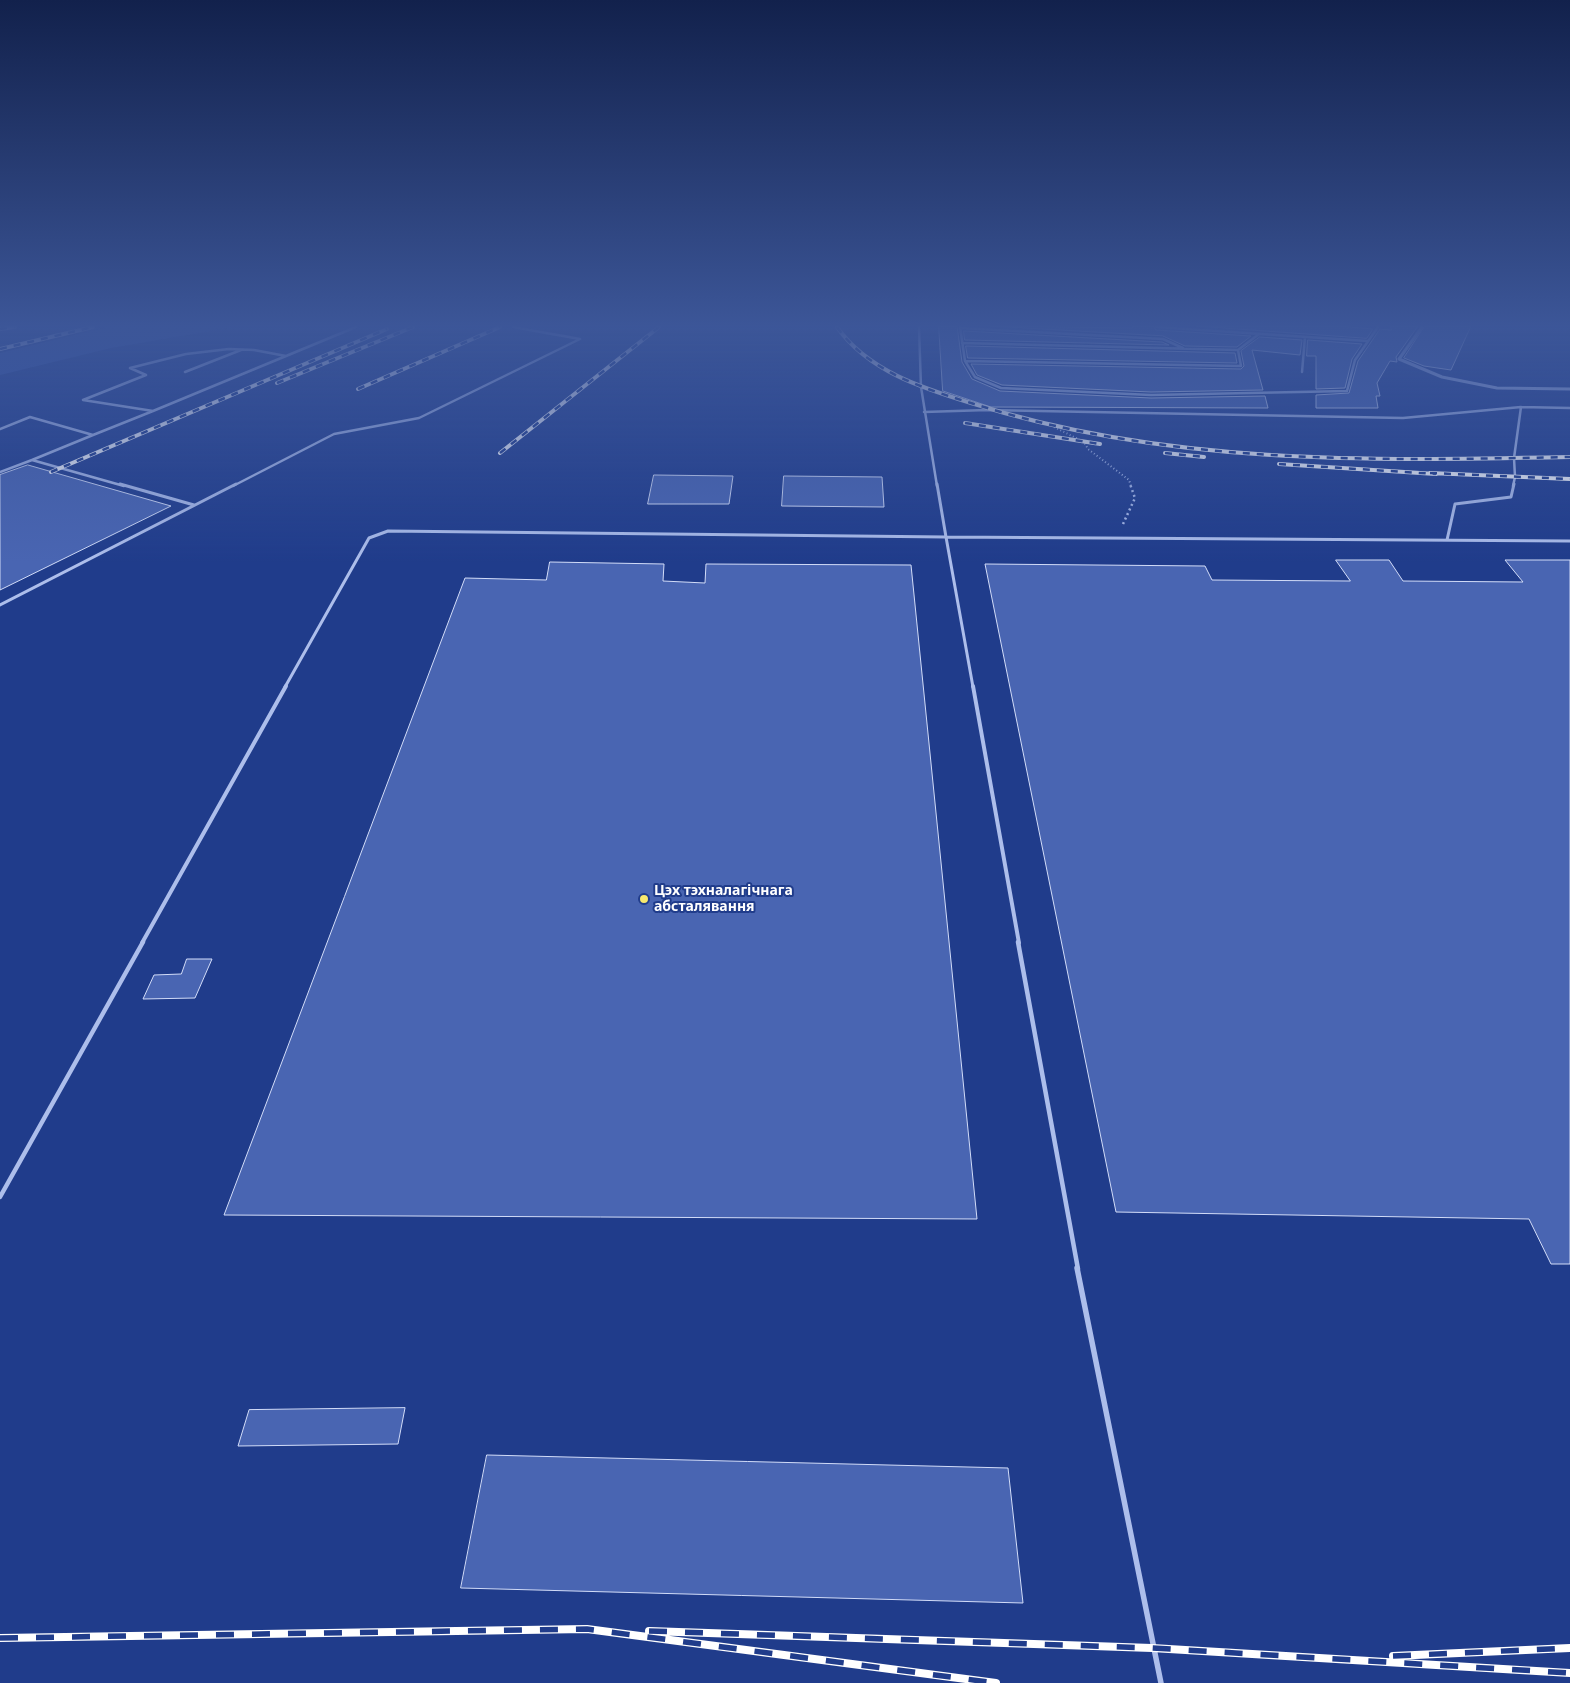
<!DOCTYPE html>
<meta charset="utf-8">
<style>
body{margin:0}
canvas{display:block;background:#203c8b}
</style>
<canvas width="1570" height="1683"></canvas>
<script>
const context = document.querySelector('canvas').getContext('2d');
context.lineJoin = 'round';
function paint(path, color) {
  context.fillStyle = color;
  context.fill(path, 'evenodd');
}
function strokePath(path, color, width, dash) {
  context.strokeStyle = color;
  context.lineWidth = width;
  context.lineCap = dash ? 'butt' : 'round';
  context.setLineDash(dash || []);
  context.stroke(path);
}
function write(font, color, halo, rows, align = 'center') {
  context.font = font + ' "Noto Sans",sans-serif';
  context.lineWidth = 4;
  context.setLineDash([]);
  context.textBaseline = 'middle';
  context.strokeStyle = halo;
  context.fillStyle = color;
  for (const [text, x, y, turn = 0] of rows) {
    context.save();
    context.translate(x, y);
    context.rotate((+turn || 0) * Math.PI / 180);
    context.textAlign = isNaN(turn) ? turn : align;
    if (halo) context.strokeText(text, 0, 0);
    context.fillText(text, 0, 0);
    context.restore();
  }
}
const green = new Path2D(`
 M108,327h125l-122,21 -111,27v-22z`);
const building = new Path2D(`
 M939,326h18l5,36 10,17 28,12 151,7 114,-2 3,12 -277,-1 -48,-16z
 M990,326l142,2v-2h21l3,4 95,6 -14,11 -52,-1 -22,-10z
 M1196,326h143l34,3 -6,9z
 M1391,326h27l-22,31 1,5 -7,-1 -13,22 3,13h-4l2,12h-62v-13l33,-2 9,-32 22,-32 11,1z
 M1425,326h46l-20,44 -27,-4 -20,-8z
 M964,331l198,11 7,3 -204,-5z
 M1260,337l42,3 -2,15 -48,-5 11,40 -112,2 -149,-7 -25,-10 -6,-11 270,5 3,-3 -3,-15z
 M1308,340l54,4 -10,15 -7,29 -29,1v-33h-9z
 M966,346l269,7 2,10 -269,-5z
 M28,465l143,41 -171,84v-115z
 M654,475l79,1 -4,28h-81z
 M784,476l98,1 2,30 -102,-1z
 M1336,560h53l14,21 120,1 -18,-22h65v704h-19l-22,-45 -413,-7 -131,-648 220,2 7,14 138,1z
 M550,562l114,2 -1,17 42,2 1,-19 205,1 66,654 -753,-4 241,-637 81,2z
 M187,959h25l-17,39 -52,1 11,-24 27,-1z
 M405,1408l-7,36 -160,2 11,-36z
 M487,1455l521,13 15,135 -562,-15z`);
const pathFar1 = new Path2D(`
 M1054,427l30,15 4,7 41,31 2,6`);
const path = new Path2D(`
 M1123,524l12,-26 -5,-14`);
const serviceFar4 = new Path2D(`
 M919,327l2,60 16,99
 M960,327l5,34 10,16 26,11 150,7 196,-4 8,-31 23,-33
 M1156,327l212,14
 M960,328l203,11 20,9
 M962,343l276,7
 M229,349l25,1 32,6 -133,55 -70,-11 63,-25 -16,-7 56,-14z
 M286,356l70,-29
 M965,361l276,5 -3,-16 21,-16
 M185,372l56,-22
 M1302,372l3,-35
 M924,412l63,-2 416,8 118,-11 49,1
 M0,429l30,-12 63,18 60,-24
 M93,435l-61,25 92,26
 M0,472l32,-12
 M233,486l101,-52 85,-16 161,-79 -67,-12
 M1513,486l2,-9 -1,-19 7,-51`);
const serviceFar3 = new Path2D(`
 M120,484l74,21
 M1447,540l8,-36 56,-7 3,-13
 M0,605l236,-121
 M285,687l84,-149 19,-7 558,6 -9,-53
 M973,687l-27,-150 624,4`);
const serviceFar2 = new Path2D(`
 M973,686l46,257
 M142,943l144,-257`);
const serviceFar1 = new Path2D(`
 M1018,942l60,327
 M0,1197l143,-255`);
const service = new Path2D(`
 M1077,1268l84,415`);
const minor = new Path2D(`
 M1422,327l-23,32 43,18 55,11 73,1`);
const railFar1 = new Path2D(`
 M837,327c31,44 85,61 134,76 194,62 397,58 599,54
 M0,329l15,-2
 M0,349l93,-22
 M277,383l136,-56
 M358,389l142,-62
 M965,423l135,21
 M500,453l159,-126
 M1165,453l39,4
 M1279,464l157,10
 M51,472l336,-143
 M1430,473l140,6`);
const rail = new Path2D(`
 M649,1631l503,17 418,25
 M0,1638l587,-9 409,54
 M1393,1656l177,-8`);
const markers = [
 [644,899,5,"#f8e96e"]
];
const poiNames = [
 ["Цэх тэхналагічнага",654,891],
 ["абсталявання",654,907]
];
paint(green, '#3454a8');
paint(building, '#4965b2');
strokePath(building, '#d2dcf8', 1);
strokePath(pathFar1, '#adbeeb', 2, [1, 2.5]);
strokePath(path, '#adbeeb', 2.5, [2, 3]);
strokePath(serviceFar4, '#adbeeb', 2.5);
strokePath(serviceFar3, '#adbeeb', 3);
strokePath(serviceFar2, '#adbeeb', 4);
strokePath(serviceFar1, '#adbeeb', 4.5);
strokePath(service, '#adbeeb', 5.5);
strokePath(minor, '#adbeeb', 3);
strokePath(railFar1, '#fff', 4);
strokePath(rail, '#fff', 8);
strokePath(railFar1, '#203c8b', 2.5, [7]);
strokePath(rail, '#203c8b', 5.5, [18]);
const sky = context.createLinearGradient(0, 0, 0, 562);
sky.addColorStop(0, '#12214c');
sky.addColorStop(0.58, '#3c5698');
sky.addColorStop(1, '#3c569800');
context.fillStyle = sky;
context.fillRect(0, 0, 1570, 562);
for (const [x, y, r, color] of markers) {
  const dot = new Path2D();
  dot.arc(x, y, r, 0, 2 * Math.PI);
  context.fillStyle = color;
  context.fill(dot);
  strokePath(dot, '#203c8b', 2);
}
write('bold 14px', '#fff', '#203c8b', poiNames, 'left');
</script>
